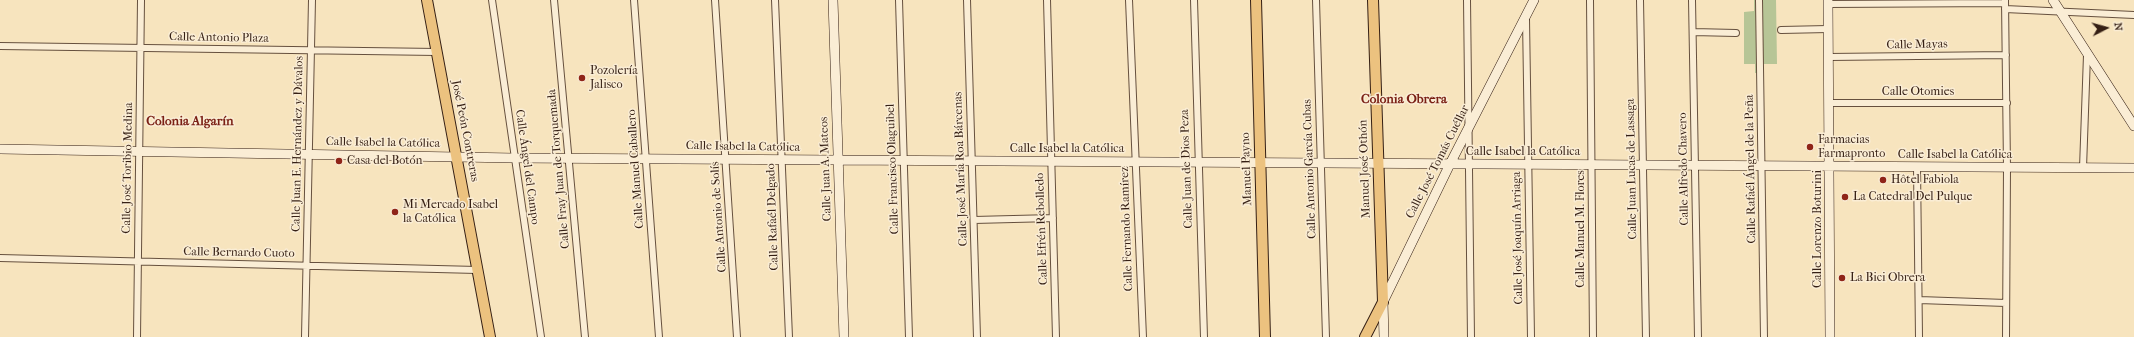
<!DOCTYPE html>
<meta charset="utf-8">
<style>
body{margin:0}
#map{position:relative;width:2134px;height:337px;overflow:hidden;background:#f7e4be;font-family:"IM FELL French Canon",serif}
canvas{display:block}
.north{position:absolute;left:2086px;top:8px;width:40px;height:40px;-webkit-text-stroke:3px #faedd5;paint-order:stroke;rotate:84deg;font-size:11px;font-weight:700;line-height:16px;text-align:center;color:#351f14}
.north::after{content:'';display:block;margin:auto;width:14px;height:18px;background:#351f14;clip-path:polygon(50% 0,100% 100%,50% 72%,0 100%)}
</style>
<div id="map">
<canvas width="2134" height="337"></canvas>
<div class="north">N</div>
</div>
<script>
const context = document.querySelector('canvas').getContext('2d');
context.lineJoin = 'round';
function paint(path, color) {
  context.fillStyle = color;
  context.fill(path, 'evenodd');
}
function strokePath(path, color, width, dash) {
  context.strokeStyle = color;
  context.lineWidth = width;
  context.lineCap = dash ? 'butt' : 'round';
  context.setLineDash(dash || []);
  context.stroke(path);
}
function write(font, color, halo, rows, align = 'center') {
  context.font = font + ' "IM FELL French Canon",serif';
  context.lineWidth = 3;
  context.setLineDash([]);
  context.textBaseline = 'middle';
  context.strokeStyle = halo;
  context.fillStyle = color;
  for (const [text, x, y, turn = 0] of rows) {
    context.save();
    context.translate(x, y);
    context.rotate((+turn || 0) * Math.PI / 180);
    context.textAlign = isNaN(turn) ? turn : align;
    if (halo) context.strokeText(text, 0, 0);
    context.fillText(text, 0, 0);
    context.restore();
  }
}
const green = new Path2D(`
 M1754,0h22l1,64h-14v9h-8v-9h-11v-52l10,-1z`);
const street = new Path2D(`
 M492,0l49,337
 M554,0l31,337
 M634,0l25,337
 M715,0l22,337
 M775,0l14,337
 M899,0l10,337
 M967,0l10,337
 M1047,0l9,337
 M1129,0l14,337
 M1194,0l10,337
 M1316,0l10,337
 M1467,0l4,337
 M1590,0l3,337
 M1640,0l6,337
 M1692,0l6,337
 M1759,0l5,337
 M2005,0l2,168 -1,169
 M1828,4l177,-1
 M2005,9l129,6
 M1526,19l5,318
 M1781,30l47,-1
 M1693,32l43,1
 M0,46l437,6
 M1829,57l177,-2
 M1829,103h178
 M1917,167l2,170
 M2083,168l4,-113
 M974,220l79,-2
 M0,258l477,12
 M1919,300l87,3
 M137,337l4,-337
 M305,337l7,-337`);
const secondary = new Path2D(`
 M833,0l11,337
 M1828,0l2,337
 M2053,0l81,126
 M0,149l515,9 1619,10
 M1384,337l-1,-35 67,-138 84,-164`);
const primary = new Path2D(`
 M427,0l63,337
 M1256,0l9,337
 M1365,337l18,-35 -10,-302`);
const markers = [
 [582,78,4,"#8f2418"],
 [1810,147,4,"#8f2418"],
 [339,161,4,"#8f2418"],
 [1883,180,4,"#8f2418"],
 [1845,197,4,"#8f2418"],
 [395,212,4,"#8f2418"],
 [1842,278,4,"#8f2418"]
];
const streetNames = [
 ["Calle Antonio Plaza",219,38,1],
 ["Calle Mayas",1917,45,-1],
 ["Calle Otomies",1918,92],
 ["José Peón Contreras",465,131,79],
 ["Calle Isabel la Católica",383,143,1],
 ["Calle Juan E. Hernández y Dávalos",298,144,-89],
 ["Calle Isabel la Católica",743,147,1],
 ["Calle Isabel la Católica",1067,149],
 ["Calle Isabel la Católica",1523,152],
 ["Calle Isabel la Católica",1955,155],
 ["Calle José Tomás Cuéllar",1438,162,-63],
 ["Calle Ángel del Campo",527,167,82],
 ["Calle José Toribio Medina",128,168,-89],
 ["Calle Fray Juan de Torquemada",559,169,-95],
 ["Calle Manuel Caballero",636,169,-94],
 ["Calle Juan A. Mateos",826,169,-92],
 ["Calle Francisco Olaguibel",893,169,-92],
 ["Calle José María Roa Bárcenas",961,169,-92],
 ["Calle Juan de Dios Peza",1187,169,-92],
 ["Manuel Payno",1247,169,-92],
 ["Calle Antonio García Cubas",1310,169,-92],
 ["Manuel José Othón",1365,169,-92],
 ["Calle Juan Lucas de Lassaga",1632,169,-91],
 ["Calle Alfredo Chavero",1684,169,-91],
 ["Calle Rafaél Ángel de la Peña",1751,169,-91],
 ["Calle Antonio de Solís",719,217,-94],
 ["Calle Rafaél Delgado",773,217,-92],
 ["Calle Efrén Rebolledo",1042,229,-92],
 ["Calle Fernando Ramírez",1127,229,-92],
 ["Calle Manuel M. Flores",1581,229,-90],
 ["Calle Lorenzo Boturini",1818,229,-90],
 ["Calle José Joaquín Arriaga",1518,238,-91],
 ["Calle Bernardo Cuoto",239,253,1]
];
const poiNames = [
 ["Pozolería",590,71],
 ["Jalisco",590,85],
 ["Farmacias",1818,140],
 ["Farmapronto",1818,154],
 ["Casa del Botón",347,161],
 ["Hôtel Fabiola",1891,180],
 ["La Catedral Del Pulque",1853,197],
 ["Mi Mercado Isabel",403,205],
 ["la Católica",403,219],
 ["La Bici Obrera",1850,278]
];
const neighbourhoodNames = [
 ["Colonia Obrera",1404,100],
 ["Colonia Algarín",190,122]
];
paint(green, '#b7c596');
strokePath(street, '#66503e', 8);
strokePath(secondary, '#351f14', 10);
strokePath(primary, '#351f14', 12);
strokePath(street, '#faedd5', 6);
strokePath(secondary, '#faedd5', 9);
strokePath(primary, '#ecc27f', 10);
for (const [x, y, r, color] of markers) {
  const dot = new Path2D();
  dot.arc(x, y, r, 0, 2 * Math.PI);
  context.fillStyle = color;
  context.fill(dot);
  strokePath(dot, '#faedd5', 1.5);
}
write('12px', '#351f14', '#faedd5', streetNames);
write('12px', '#351f14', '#faedd5', poiNames, 'left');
write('bold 13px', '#7a1f14', '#faedd5', neighbourhoodNames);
</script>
